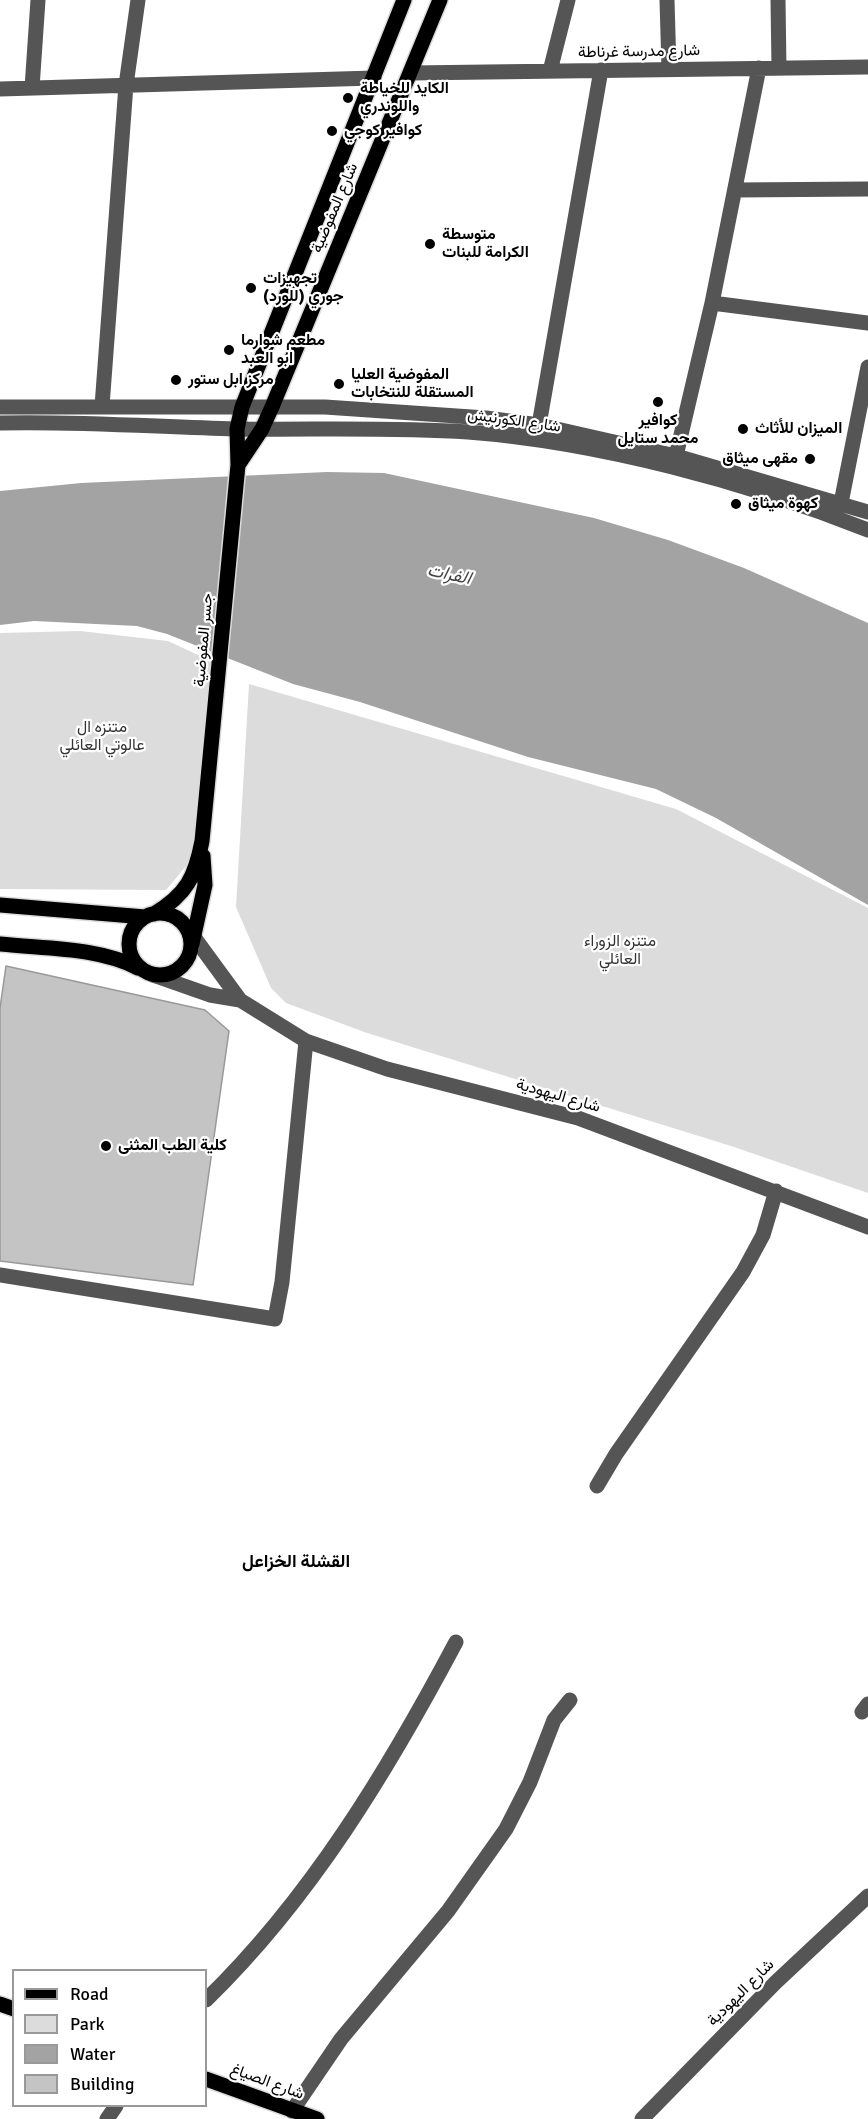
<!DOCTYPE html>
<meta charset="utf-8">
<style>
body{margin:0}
#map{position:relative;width:868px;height:2119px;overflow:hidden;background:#fff;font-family:Signika,sans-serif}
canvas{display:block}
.legend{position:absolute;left:12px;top:1969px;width:195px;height:138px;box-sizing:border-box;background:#fff;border:2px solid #999;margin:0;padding:8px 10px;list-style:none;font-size:18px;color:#000}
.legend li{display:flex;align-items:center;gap:12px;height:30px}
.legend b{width:30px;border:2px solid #999}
</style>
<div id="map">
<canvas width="868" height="2119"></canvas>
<ul class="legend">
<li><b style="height:8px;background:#000"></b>Road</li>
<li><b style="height:16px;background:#dcdcdc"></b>Park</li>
<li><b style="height:16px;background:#a3a3a3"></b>Water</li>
<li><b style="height:16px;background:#c4c4c4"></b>Building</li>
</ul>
</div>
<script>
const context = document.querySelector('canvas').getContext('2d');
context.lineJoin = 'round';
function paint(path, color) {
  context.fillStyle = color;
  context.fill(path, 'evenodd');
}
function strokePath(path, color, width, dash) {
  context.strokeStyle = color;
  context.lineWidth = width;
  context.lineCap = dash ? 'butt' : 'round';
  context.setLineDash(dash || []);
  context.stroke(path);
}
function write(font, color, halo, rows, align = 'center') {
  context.font = font + ' Signika,Vazirmatn,sans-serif';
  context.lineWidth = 4.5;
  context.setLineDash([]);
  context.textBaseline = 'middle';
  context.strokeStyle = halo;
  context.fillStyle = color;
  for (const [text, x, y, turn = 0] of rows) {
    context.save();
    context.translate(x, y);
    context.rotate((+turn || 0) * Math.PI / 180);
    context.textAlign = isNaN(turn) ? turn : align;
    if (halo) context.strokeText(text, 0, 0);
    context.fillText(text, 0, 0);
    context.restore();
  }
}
const green = new Path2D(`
 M80,631l88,10 43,20 -15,193 -30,36 -166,-1v-256z
 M249,684l427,125 192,99v285l-137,-47 -364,-113 -81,-30 -15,-15 -35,-81z`);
const water = new Path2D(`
 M327,472l57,1 210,45 74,22 76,28 124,55v282l-152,-87 -60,-29 -128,-32 -168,-55 -67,-18 -126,-50 -30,-8 -103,-5 -34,4v-134l81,-8z`);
const building = new Path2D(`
 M6,966l199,44 24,21 -36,254 -193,-24v-253z`);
const minor = new Path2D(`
 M667,0l2,69
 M778,0l1,68
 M550,71l18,-71
 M411,73l457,-6
 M32,88l6,-88
 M0,89l374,-11
 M735,190l133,-1
 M712,303l156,20
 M102,406l24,-321 12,-85
 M0,407h325l161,11 53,7 137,31 192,56
 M0,423c79,-2 157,4 236,6 77,1 155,-2 232,3 130,10 279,50 400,98
 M539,425l62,-355
 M676,456l36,-153 47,-235
 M841,503l27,-136
 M188,929l52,71 66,41 81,28 191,49 290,109
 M153,975l57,20 30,5
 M0,1275l275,44 7,-37 24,-241
 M597,1486l19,-32 127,-182 20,-37 13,-44
 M862,1712l6,-8
 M206,2000c105,-102 182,-230 250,-358
 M292,2111l49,-72 107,-128 58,-82 24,-47 24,-62 16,-20
 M107,2119l9,-13
 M642,2119l133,-136 93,-87`);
const major = new Path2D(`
 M238,465l24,-36 10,-22 168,-407
 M0,905l145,12
 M129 944a31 31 0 1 1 62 0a31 31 0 1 1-62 0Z
 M154,914c33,-20 41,-37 48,-73l36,-376 -1,-36 5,-22 162,-407
 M0,944c45,5 98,3 138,24
 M192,944l13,-59 -2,-29
 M0,2004l14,5
 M206,2079l111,40`);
const markers = [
 [348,98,6,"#000"],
 [332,131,6,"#000"],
 [430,244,6,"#000"],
 [251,288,6,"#000"],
 [229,350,6,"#000"],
 [176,380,6,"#000"],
 [339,384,6,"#000"],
 [658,402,6,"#000"],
 [743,429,6,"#000"],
 [810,459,6,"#000"],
 [736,504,6,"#000"],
 [106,1146,6,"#000"]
];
const streetNames = [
 ["شارع مدرسة غرناطة",639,52,-1],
 ["شارع المفوضية",335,208,-67],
 ["شارع الكورنيش",514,421,8],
 ["جسر المفوضية",204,640,-85],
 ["شارع اليهودية",558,1096,16],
 ["شارع اليهودية",741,1993,-45],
 ["شارع الصياغ",267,2082,20]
];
const poiNames = [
 ["الكايد للخياطة",360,89],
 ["واللوندري",360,107],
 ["كوافير كوجي",344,131],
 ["متوسطة",442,235],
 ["الكرامة للبنات",442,253],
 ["تجهيزات",263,279],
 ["جوري (للورد)",263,297],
 ["مطعم شوارما",241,341],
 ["ابو العبد",241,359],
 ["المفوضية العليا",351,375],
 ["المستقلة للنتخابات",351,393],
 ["مركز ابل ستور",188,380],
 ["كوافير",658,421,"center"],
 ["محمد ستايل",658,439,"center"],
 ["الميزان للأثاث",755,429],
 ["مقهى ميثاق",798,459,"right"],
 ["كهوة ميثاق",748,504],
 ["كلية الطب المثنى",118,1146]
];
const parkNames = [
 ["متنزه ال",102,728],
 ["عالوتي العائلي",102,746],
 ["متنزه الزوراء",620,942],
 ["العائلي",620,960]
];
const waterNames = [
 ["الفرات",449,575,12]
];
const neighbourhoodNames = [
 ["القشلة الخزاعل",296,1562]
];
paint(green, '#dcdcdc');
paint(water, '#a3a3a3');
paint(building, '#c4c4c4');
strokePath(building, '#999', 1.5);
strokePath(major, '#dbdbdb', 18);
strokePath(minor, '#555', 15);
strokePath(major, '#000', 15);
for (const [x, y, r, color] of markers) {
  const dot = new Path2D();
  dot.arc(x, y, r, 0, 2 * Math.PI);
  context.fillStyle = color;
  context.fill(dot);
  strokePath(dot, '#fff', 2);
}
write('16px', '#000', '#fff', streetNames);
write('bold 16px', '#000', '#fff', poiNames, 'left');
write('16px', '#333', '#fff', parkNames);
write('italic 18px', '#444', '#fff', waterNames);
write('bold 18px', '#000', '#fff', neighbourhoodNames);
</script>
